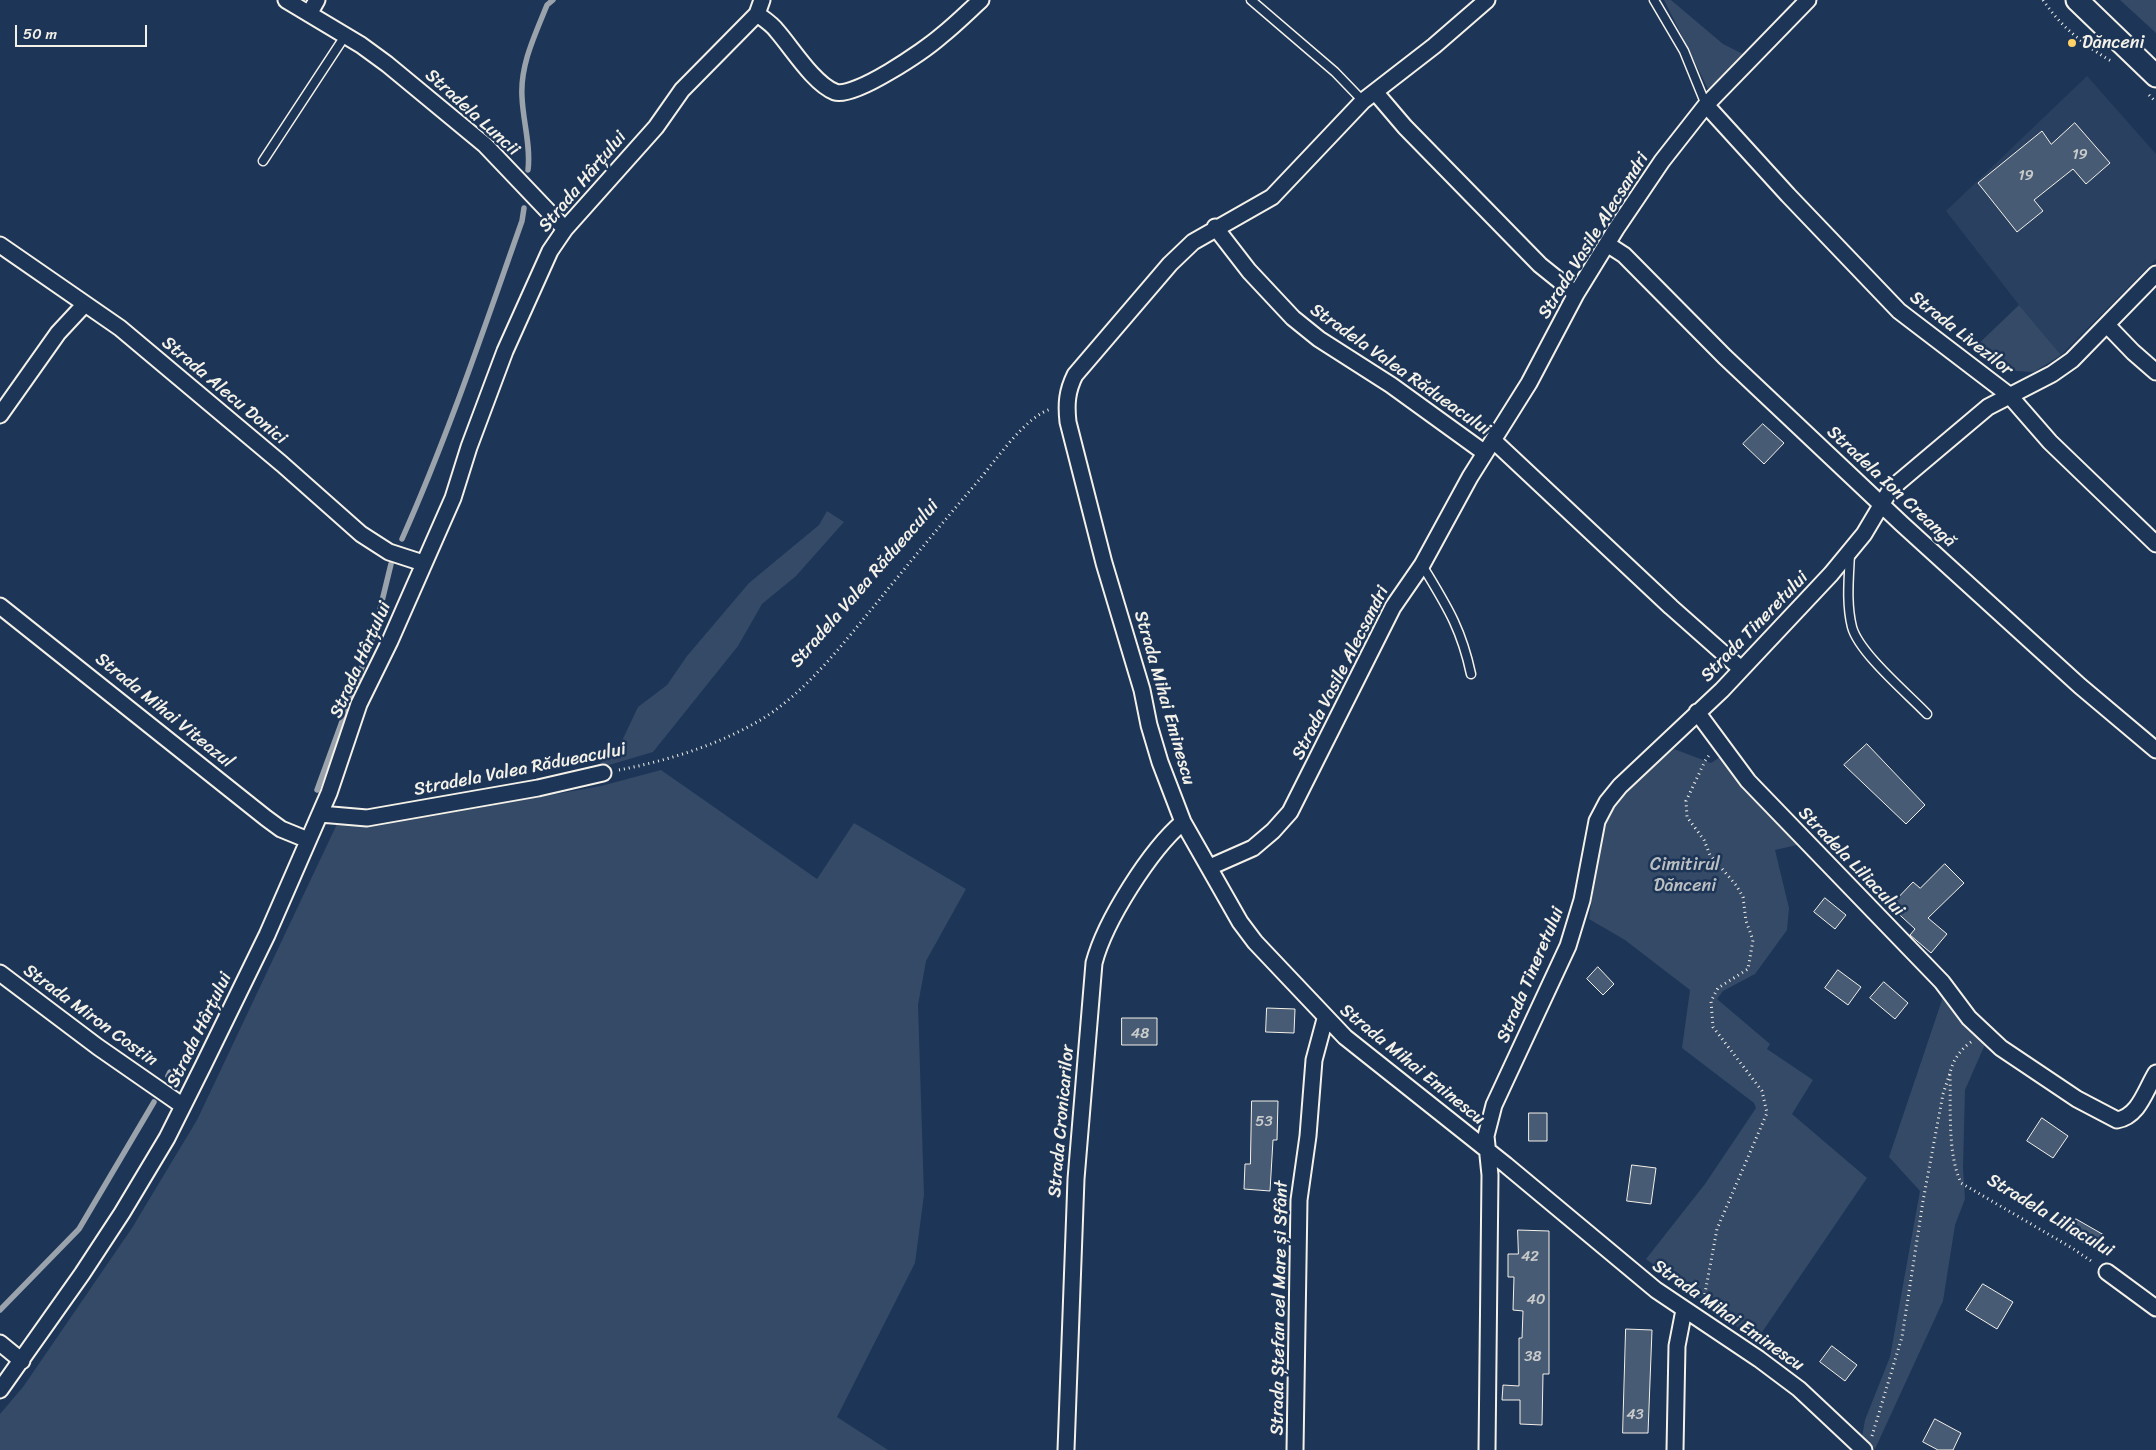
<!DOCTYPE html>
<meta charset="utf-8">
<style>
body{margin:0}
#map{position:relative;width:2156px;height:1450px;overflow:hidden;background:#1d3557;font-family:Sriracha,sans-serif}
canvas{display:block}
.scale{position:absolute;left:15px;top:25px;width:132px;height:22px;box-sizing:border-box;border:2px solid #f4f1e8;border-top:0;padding-left:6px;font-size:15px;line-height:18px;white-space:nowrap;color:#f4f1e8;-webkit-text-stroke:4px #1d3557;paint-order:stroke}
</style>
<div id="map">
<canvas width="2156" height="1450"></canvas>
<div class="scale">50 m</div>
</div>
<script>
const context = document.querySelector('canvas').getContext('2d');
context.lineJoin = 'round';
function paint(path, color) {
  context.fillStyle = color;
  context.fill(path, 'evenodd');
}
function strokePath(path, color, width, dash) {
  context.strokeStyle = color;
  context.lineWidth = width;
  context.lineCap = dash ? 'butt' : 'round';
  context.setLineDash(dash || []);
  context.stroke(path);
}
function write(font, color, halo, rows, align = 'center') {
  context.font = font + ' Sriracha,sans-serif';
  context.lineWidth = 5;
  context.setLineDash([]);
  context.textBaseline = 'middle';
  context.strokeStyle = halo;
  context.fillStyle = color;
  for (const [text, x, y, turn = 0] of rows) {
    context.save();
    context.translate(x, y);
    context.rotate((+turn || 0) * Math.PI / 180);
    context.textAlign = isNaN(turn) ? turn : align;
    if (halo) context.strokeText(text, 0, 0);
    context.fillText(text, 0, 0);
    context.restore();
  }
}
const built = new Path2D(`
 M2087,76l69,78v105l-95,96 -42,-50 -73,-94z`);
const green = new Path2D(`
 M1664,0h7l52,44 20,10 -34,37z
 M2120,0h36v33z
 M2019,305l42,50 -27,17 -18,-1 -44,-21z
 M827,511l17,11 -48,54 -34,28 -24,42 -85,106 -61,18 27,-23 19,-40 29,-22 20,-29 62,-73 70,-58z
 M1674,749l37,14 9,-6 77,88 -22,5 14,58 -2,22 -32,44 -32,17 -6,8 53,45 -3,5 46,31 -21,34 75,64 -111,163 -110,-82 59,-75 51,-76 -2,-5 -72,-55 8,-58 -65,-50 -36,-21 15,-100 18,-27z
 M661,770l156,109 37,-56 112,66 -40,72 -8,44 6,190 -9,68 -78,154 51,33h-888v-36l23,-27 109,-159 65,-108 140,-296 39,2 225,-40z
 M1943,997l43,45 -21,48 -2,78 2,31 -10,26 -12,76 -68,148 -13,-12 3,-17 25,-63 30,-166 -31,-34z`);
const stream = new Path2D(`
 M528,170c3,-25 -5,-48 -6,-73 -2,-32 13,-62 25,-92l6,-5
 M402,539c46,-103 82,-211 120,-318l2,-13
 M317,790l57,-156 17,-70
 M168,1076l2,-4
 M0,1310l79,-81 75,-127`);
const building = new Path2D(`
 M2075,123l35,40 -24,21 -13,-15 -39,31 9,11 -26,21 -39,-49 64,-52 9,13z
 M1763,424l21,19 -20,21 -21,-20z
 M1867,744l58,61 -19,19 -62,-59z
 M1945,864l19,19 -36,35 19,16 -16,19 -21,-18 5,-6 -25,-23 23,-24 7,6z
 M1825,898l21,17 -11,14 -21,-17z
 M1598,967l16,17 -11,11 -16,-16z
 M1838,970l23,17 -13,18 -23,-17z
 M1884,982l24,21 -13,16 -25,-21z
 M1267,1008l28,1 -1,24 -28,-1z
 M1122,1018h35v27h-35z
 M1252,1101h26l-1,39h-4l-3,51 -26,-2 1,-25h5z
 M1529,1113h18v28h-18z
 M2042,1118l26,18 -15,22 -26,-17z
 M1632,1165l24,3 -5,36 -24,-3z
 M2076,1219l28,16 -8,15 -28,-16z
 M1518,1230l31,1v143h-6l-1,51 -22,-1v-24h-18l1,-15 16,1v-48h3l1,-27 -10,-1 1,-33h-6v-23h10z
 M1983,1284l30,18 -16,27 -31,-19z
 M1626,1329l26,1 -4,103h-25z
 M1832,1346l25,19 -12,16 -25,-19z
 M1935,1419l26,14 -8,17h-15l-15,-8z`);
const path = new Path2D(`
 M2043,0c18,27 41,45 68,61
 M2149,95l7,7
 M619,770c47,-9 96,-24 138,-48 47,-27 84,-76 118,-117 34,-42 69,-84 104,-125 17,-20 47,-64 72,-71
 M1971,1042c-11,8 -18,18 -21,31 1,33 -3,80 11,110l111,65 22,15
 M1703,1304l14,-75 50,-116 -5,-22 -49,-64 -2,-26 7,-13 30,-19 5,-29 -7,-19 -3,-24 -7,-12 -26,-30 -6,-15 -17,-23 -1,-16 19,-40 5,-7
 M1872,1436l30,-99 21,-136 20,-107 7,-21`);
const service = new Path2D(`
 M1251,0l84,72 28,29
 M1654,0l30,51 22,54
 M263,161l82,-125
 M1850,553c-1,24 -4,50 2,74 7,26 56,67 75,87
 M1422,565c24,40 39,62 49,109`);
const minor = new Path2D(`
 M286,0l75,45 26,19 98,81 80,84
 M1487,0l-53,46 -71,55 -91,96 -79,45 -23,22 -95,111c-8,16 -9,29 -7,47l36,141 38,127 7,35 11,37 23,60 57,100 15,20 90,95 161,128 150,125 103,69 40,30 65,61
 M309,14l8,-14
 M757,14c7,5 15,10 20,17 15,17 37,53 58,61 19,7 90,-42 106,-56 14,-11 27,-24 40,-36
 M1376,93l29,34 135,138 36,29
 M1706,105l82,90 111,116 110,84 41,47 106,102
 M1215,227l34,44 44,47 26,21 72,46 94,68
 M1607,244l17,11 101,102 177,167 178,162 76,64
 M0,245l120,83 162,136 79,70 28,18 34,11
 M2107,325l26,27 23,20
 M0,415l58,-82 27,-29
 M1494,441l177,166 70,62
 M0,606l266,212 15,11 27,11
 M1697,712l51,69 194,201 27,36 32,30 76,51 40,21c22,-4 28,-29 39,-47
 M320,814l47,4 171,-30 65,-15
 M1210,867l43,-19 20,-17 17,-19 103,-205 29,-42 48,-88 59,-94 47,-89 40,-65 46,-68 44,-56 102,-105
 M0,973l98,74 85,59
 M2107,1272l49,36
 M0,1343l22,18
 M0,1390l82,-116 40,-61 45,-75 36,-72 64,-131 62,-142 30,-89 31,-63 63,-143 16,-51 36,-96 45,-100 15,-22 91,-102 26,-37 75,-76 5,-14
 M1066,1450l10,-271 18,-216c11,-42 56,-113 89,-141
 M1295,1450l4,-250 9,-64 6,-76 11,-41
 M1487,1450l3,-275 -4,-39 8,-31 74,-159 14,-46 15,-79 10,-19 13,-16 102,-96 109,-116 33,-40 25,-42 10,-10 89,-75 64,-33 20,-14 84,-86
 M1675,1450l2,-104 7,-36`);
const secondary = new Path2D(`
 M2077,0l79,76`);
const markers = [
 [2072,43,5,"#ffd166"]
];
const numberNames = [
 ["19",2080,155],
 ["19",2026,176],
 ["48",1140,1034],
 ["53",1264,1122],
 ["42",1530,1257],
 ["40",1536,1300],
 ["38",1533,1357],
 ["43",1635,1415]
];
const poiNames = [
 ["Dănceni",2082,43]
];
const streetNames = [
 ["Stradela Luncii",472,113,42],
 ["Strada Hârțului",583,182,-50],
 ["Strada Vasile Alecsandri",1594,236,-58],
 ["Strada Livezilor",1961,334,38],
 ["Stradela Valea Rădueacului",1400,370,35],
 ["Strada Alecu Donici",224,391,40],
 ["Stradela Ion Creangă",1891,487,43],
 ["Stradela Valea Rădueacului",865,584,-49],
 ["Strada Tineretului",1755,627,-46],
 ["Strada Hârțului",361,660,-66],
 ["Strada Vasile Alecsandri",1341,673,-63],
 ["Strada Mihai Eminescu",1164,698,74],
 ["Strada Mihai Viteazul",164,711,39],
 ["Stradela Valea Rădueacului",520,770,-11],
 ["Stradela Liliacului",1851,862,46],
 ["Strada Tineretului",1531,975,-67],
 ["Strada Miron Costin",90,1016,36],
 ["Strada Hârțului",200,1030,-64],
 ["Strada Mihai Eminescu",1412,1065,39],
 ["Strada Cronicarilor",1062,1121,-85],
 ["Stradela Liliacului",2050,1216,31],
 ["Strada Ștefan cel Mare și Sfânt",1280,1308,-89],
 ["Strada Mihai Eminescu",1728,1316,35]
];
const parkNames = [
 ["Cimitirul",1685,865],
 ["Dănceni",1685,886]
];
paint(built, '#2a4060');
paint(green, '#354a67');
strokePath(stream, '#9aa2ab', 5.5);
paint(building, '#485b74');
strokePath(building, '#f4f1e8', 1);
strokePath(service, '#f4f1e8', 11);
strokePath(minor, '#f4f1e8', 19);
strokePath(secondary, '#f4f1e8', 25);
strokePath(path, '#f4f1e8', 3, [1, 4]);
strokePath(service, '#1d3557', 8);
strokePath(minor, '#1d3557', 15);
strokePath(secondary, '#1d3557', 21);
for (const [x, y, r, color] of markers) {
  const dot = new Path2D();
  dot.arc(x, y, r, 0, 2 * Math.PI);
  context.fillStyle = color;
  context.fill(dot);
  strokePath(dot, '#1d3557', 2);
}
write('15px', '#c9cccb', null, numberNames);
write('18px', '#f4f1e8', '#1d3557', poiNames, 'left');
write('18px', '#f4f1e8', '#1d3557', streetNames);
write('18px', '#bbbfc1', '#1d3557', parkNames);
</script>
